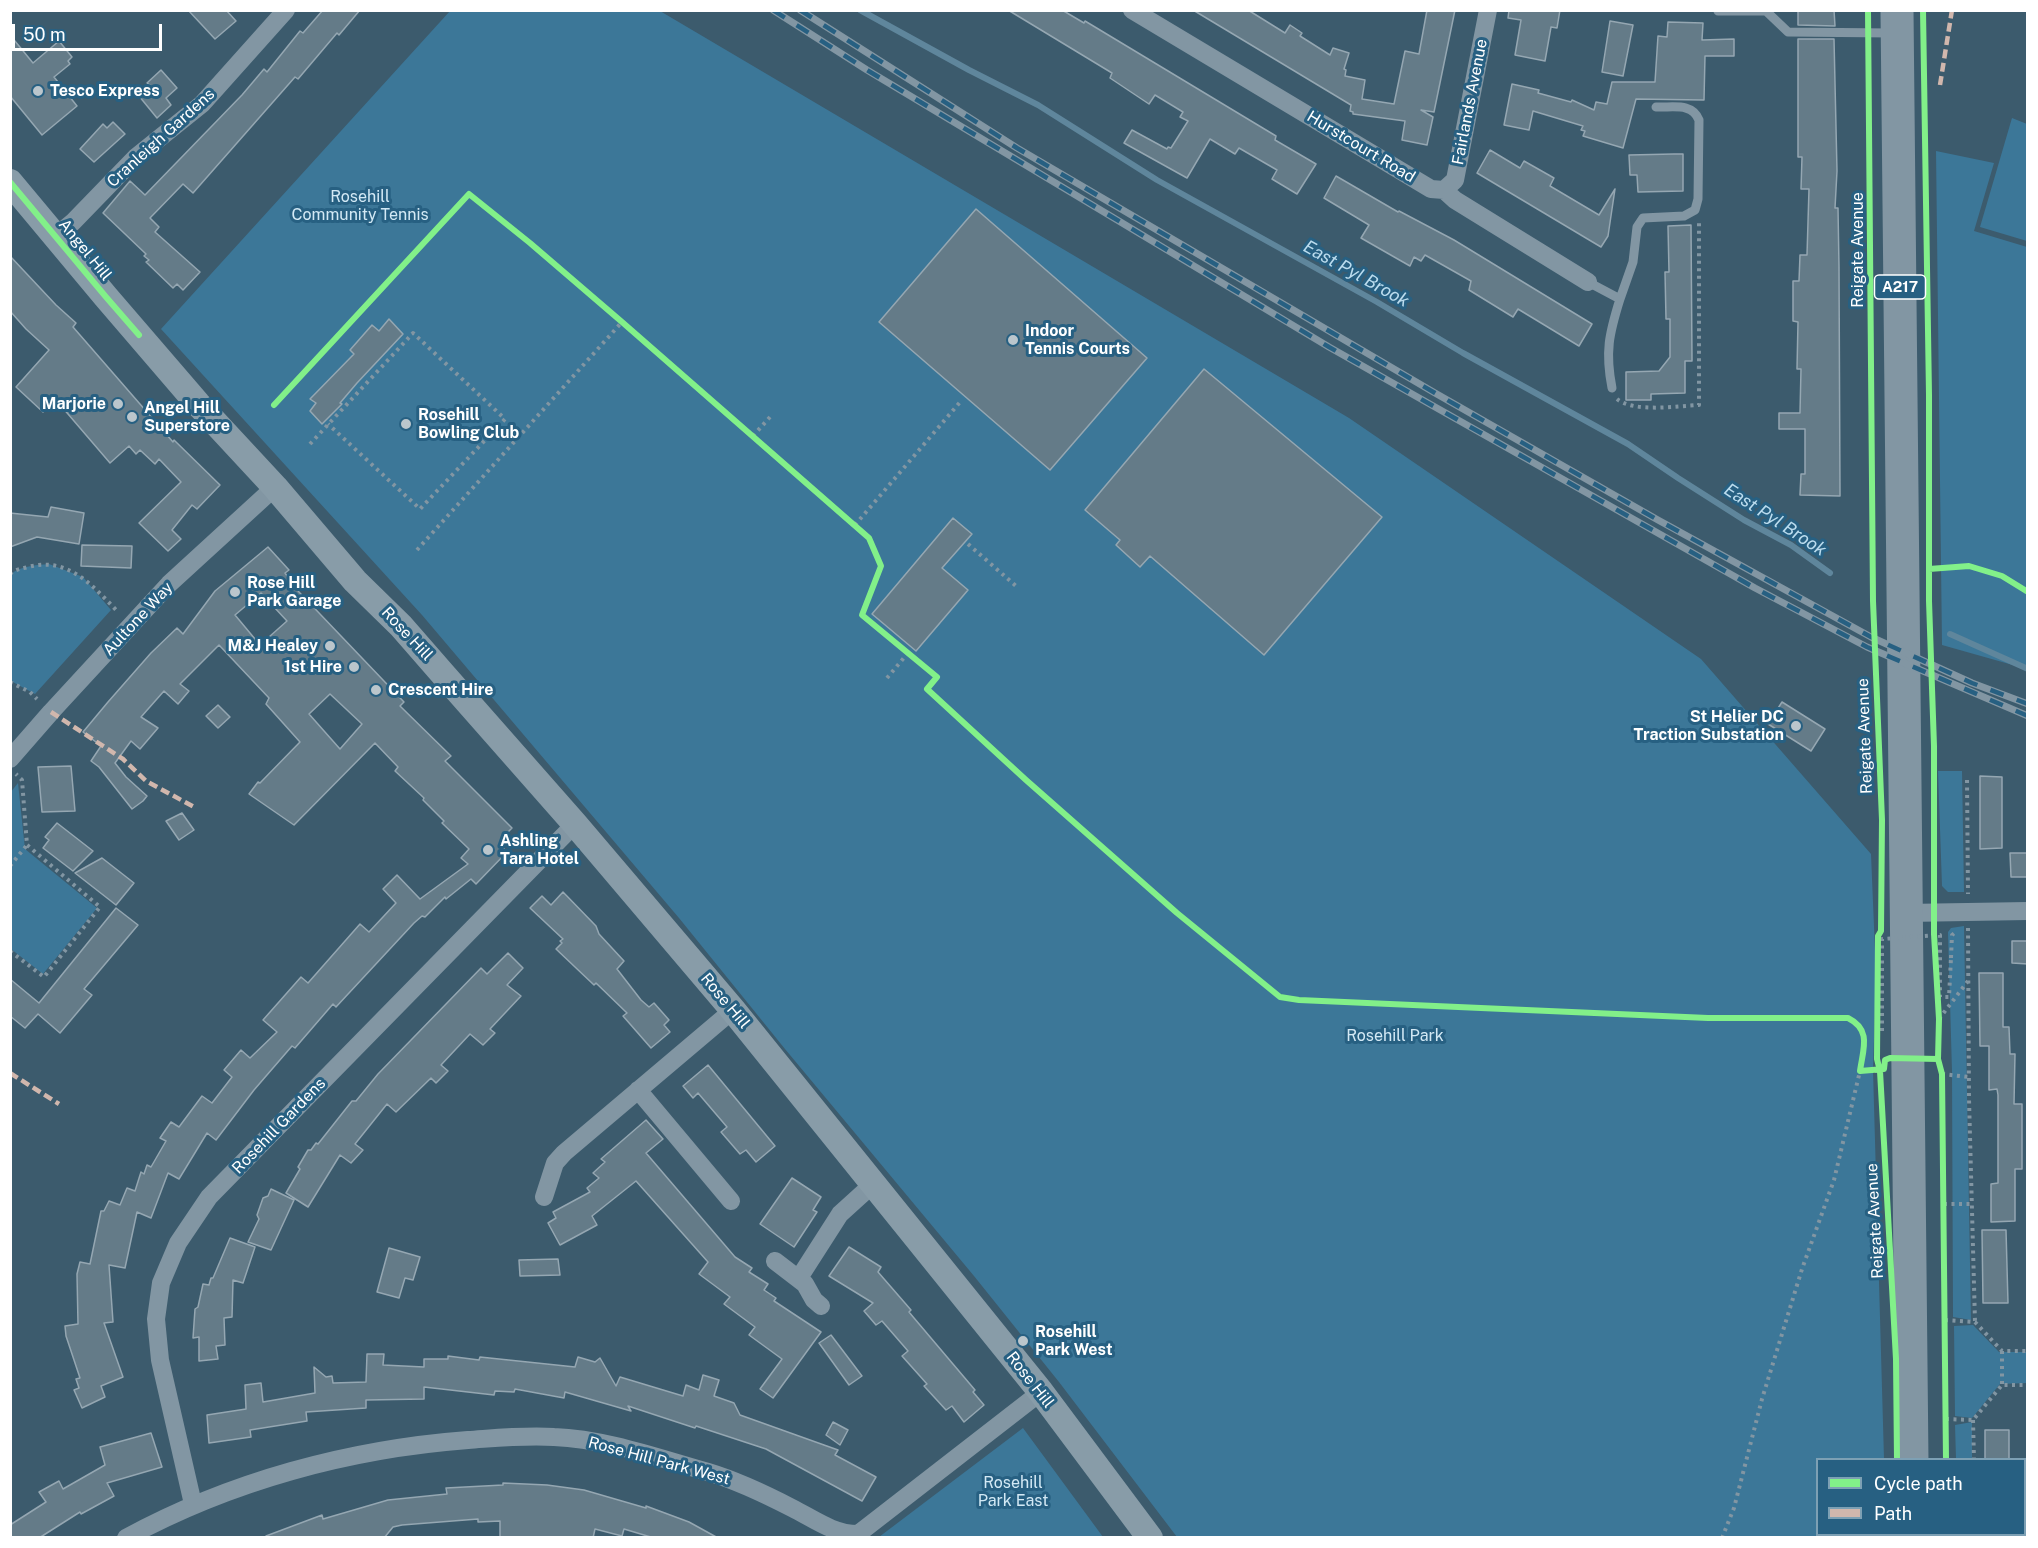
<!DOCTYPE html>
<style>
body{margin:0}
#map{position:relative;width:2038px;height:1548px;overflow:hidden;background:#3c5b6d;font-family:"Public Sans",sans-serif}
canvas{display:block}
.frame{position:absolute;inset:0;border:12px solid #fff;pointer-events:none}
.legend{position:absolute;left:1816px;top:1458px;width:210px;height:78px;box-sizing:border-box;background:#276082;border:2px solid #7da0b4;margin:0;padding:8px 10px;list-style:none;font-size:18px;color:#fff}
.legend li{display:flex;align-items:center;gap:12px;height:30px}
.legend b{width:30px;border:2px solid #7da0b4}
.scale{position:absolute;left:12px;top:24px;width:150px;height:27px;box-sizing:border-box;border:3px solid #fff;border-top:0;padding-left:8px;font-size:18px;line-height:21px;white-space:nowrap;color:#fff;-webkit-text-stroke:4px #276082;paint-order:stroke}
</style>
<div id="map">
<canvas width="2038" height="1548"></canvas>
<div class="frame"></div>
<ul class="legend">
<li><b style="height:8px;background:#82f089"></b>Cycle path</li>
<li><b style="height:8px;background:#d1b7ad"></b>Path</li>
</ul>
<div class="scale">50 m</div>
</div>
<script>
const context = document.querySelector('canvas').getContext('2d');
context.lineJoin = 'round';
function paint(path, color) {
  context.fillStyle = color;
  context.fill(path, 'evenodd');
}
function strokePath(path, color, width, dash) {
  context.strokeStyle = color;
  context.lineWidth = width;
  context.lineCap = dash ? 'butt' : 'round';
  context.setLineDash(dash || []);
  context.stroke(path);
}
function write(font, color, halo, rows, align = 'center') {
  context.font = font + ' "Public Sans",sans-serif';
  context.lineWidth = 6;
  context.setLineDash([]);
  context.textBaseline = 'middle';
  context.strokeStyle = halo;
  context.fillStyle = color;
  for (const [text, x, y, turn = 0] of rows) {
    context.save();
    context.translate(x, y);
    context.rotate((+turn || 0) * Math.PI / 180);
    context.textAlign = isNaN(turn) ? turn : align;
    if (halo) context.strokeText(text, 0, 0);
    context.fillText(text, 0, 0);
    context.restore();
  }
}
const green = new Path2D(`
 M450,11h210l689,407 352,241 170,195 5,121 -3,95 11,389 -66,1v74h68v3h-709l-118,-155 -85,-106 -189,-227 -106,-131 -257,-303 -261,-286z
 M2012,118l15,6v117l-47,-14z
 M1936,151l58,12 -20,68 53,16v422l-85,-24z
 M49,564l34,13 28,33 -76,84 -24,-13v-107c10,-8 25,-9 38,-10z
 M1938,771h24l2,121h-16l-6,-6z
 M18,783l7,66 72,59 -54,66 -32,-25 -1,-156z
 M1964,926l7,394 -18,-3 -1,-246 -4,-139 3,-4z
 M1973,1325l26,27h28v31l-27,1 -28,34 -17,-2 -1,-90z
 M1972,1422v37h-16l-1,-34z
 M1023,1428l80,109h-224z
 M1956,1535h45l3,2h-48z`);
const stream = new Path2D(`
 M860,10l109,60 69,35 119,75 220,122 86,51 165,91 50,34 66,42 47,25 39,28
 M1950,634l78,35`);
const building = new Path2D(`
 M188,10h38l10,11 -21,18z
 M323,10h37l-21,25 -2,-2 -39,46 -3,-2 -102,116 -10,-9 -33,34 9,9 -4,5 45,40 -17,18 -6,-6 -4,4 -27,-26 3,-2 -5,-4 2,-2 -43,-41 27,-32 15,14 97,-100 22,-26 3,3 33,-41 3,2z
 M1008,10h54l22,13 1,-2 191,115 -1,4 41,24 -19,30 -25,-15 5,-9 -38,-22 -4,6 -25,-15 -23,39 -63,-35 8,-13 35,19 1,-2 3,1 17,-27 -8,-4 3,-5 -28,-17 -6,9 -39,-26 2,-5z
 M1193,10h55l37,23 5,-8 12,8 -2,3 30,19 3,-7 16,5 -5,16 2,1 -1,6 20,4 -3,19 32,5 11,-53 14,3 8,-44h28l-21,102 -13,-2 12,7 -6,28 -25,-5 3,-19 -52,-7v-2l-3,-1 1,-6z
 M1509,10h51l-3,18 -6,-1 -6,34 -30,-6 6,-35 -13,-2z
 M1798,10h36l1,16 -37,-1z
 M1610,21l23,4 -10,51 -21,-4z
 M1668,22l35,1 -1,17 32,-1v17h-29l-1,44 -68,-1 -13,49 -40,-12 2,-5 -4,-1 2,-4 -50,-15 -4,19 -25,-5 8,-41 27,6 -1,3 33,9 1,-2 22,10 2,-8 11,2 5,-22h43l3,-46 9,1z
 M10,35l23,28 26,-22 13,16 -4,4 2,3 -16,13 23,29 -35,29 -32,-39z
 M1798,39h36l3,132 -2,37h3l1,59 1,229 -40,-1 1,-21h4v-45h-26v-16h21l1,-44h-4l1,-47 -5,-1v-40h6l1,-26h7l2,-66h-8l1,-32h-4z
 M161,70l16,18 -11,10 5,7 -14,13 -18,-22 11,-11 -3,-2z
 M113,122l12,12 -31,28 -14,-13 23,-25 4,4z
 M1490,150l30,18 4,-7 30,17 -4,8 49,29 16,-26 -7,47 -7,11 -124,-74z
 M1674,154h9v37l-45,1 -1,-17h-7l-1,-20z
 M1336,176l62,36 1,-1 55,29 138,84 -13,22 -61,-37 -5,8 -44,-27 2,-9 -46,-26 -4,6 -7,-4 -4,9 -49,-28 8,-13 -45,-27z
 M976,209l171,149 -97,112 -171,-148z
 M1691,225l1,136h-7v32l-34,1v6h-25v-28l33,-1 11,-14v-38h-4l-1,-47h4l-1,-46z
 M10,256l46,49 20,18 -3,4 100,115 1,-2 46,45 -23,24 -5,-4 -20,25 9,9 -13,12 -29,-28 42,-41 -22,-23 -4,5 -15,-14 -4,4 -7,-8 -19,17 -54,-63 -13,12 -27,-25 33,-37 -23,-21 -16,-18z
 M389,319l14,15 -46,49 -17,20 2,1 -20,20 -12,-13 6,-8 -6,-4 44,-45 -4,-4 22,-25 7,6z
 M1204,369l178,148 -118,138 -114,-99 -10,11 -24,-22 4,-5 -35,-30z
 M51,507l33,6 -5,31 -42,-7 -27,10v-34l38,4z
 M953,518l19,16 -30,34 26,22 -52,61 -44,-37z
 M82,545l50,1 -1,22 -50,-2z
 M268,547l21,23 -4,3 14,19 105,110 -4,4 51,50 -6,5 67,67 -7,7 -1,14 3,3 -31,32 -5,-5 -25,20 -1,-2 -20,20 -3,-1 -8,7 -78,84 -3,-3 -38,44 -3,-2 -38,44 -38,50 -9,-7 -28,46 -11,-6 -17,45 -14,-6 -12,56 -16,-3 4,57 -9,1 19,54 -22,9 4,11 -23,11 -8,-18 5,-2 -3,-9 4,-1 -14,-42 -1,-10 13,-2 -1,-50 3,-12 10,2 11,-53h3l5,-10 11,4 7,-17 8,3 6,-19 3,2 3,-9 4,2 15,-26 -6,-3 11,-16 8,5 23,-31 10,7 20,-26 -8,-7 17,-20 9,8 27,-26 -14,-12 38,-43 7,6 52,-59 9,8 27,-29 -13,-14 14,-14 23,24 48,-35 -7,-6 8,-9 -27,-26 2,-2 -21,-21 1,-2 -29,-27 3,-4 -23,-24 -81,82 -45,-31 9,-12 2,1 40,-41 -34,-38 3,-6 -50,-53 -39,39 9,7 -11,13 -14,-13 -23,26 17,11 -18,21 -9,-8 -16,22 11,14 21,19 -4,5 -11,8 -33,-42 -8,-6 10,-15 -18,-14 25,-30 43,-49 26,-25 6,6 32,-43zM261,593l26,28 -27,24 -25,-30zM330,694l32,30 -22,25 -31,-35z
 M1782,702l43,27 -14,22 -43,-27z
 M218,705l12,12 -12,11 -12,-12z
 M71,766l4,45 -33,1 -4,-45z
 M1980,776l22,1v71l-22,1z
 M182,813l12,17 -15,10 -13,-19z
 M57,823l36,28 -20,20 -30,-23 6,-8 -4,-3z
 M2010,853h18v24h-17z
 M102,858l32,25 -18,22 -41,-32z
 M563,892l33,34 3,8 25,27 -7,8 24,31 8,7 5,-4 15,17 -5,5 6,7 -19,16 -28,-32 4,-3 -31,-30 -2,2 -38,-36 6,-6 -2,-2 3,-2 -33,-31 12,-12 9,9z
 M116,908l22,17 -54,64 8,6 -32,38 -22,-19 -13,14 -15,-12v-37l29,24z
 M2012,941h16v23l-16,-1z
 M508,953l15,15 -16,17 14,11 -31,33 5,4 -12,12 -13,-11 -29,31 7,6 -12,12 -5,-5 -35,34 -9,-8 -32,40 8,6 -12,13 -11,-8 -32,52 -22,-14 14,-24 -2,-2 10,-17h3l5,-7 2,1 34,-43h4l22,-27 103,-106 6,6z
 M1979,973h24v54h6l1,27h5l-1,50h8v65h-7v52l-24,1v-38l7,-1v-88l-1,-6 -8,1v-44h-9z
 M708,1065l67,81 -19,16 -10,-12 -6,4 -19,-22 6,-5 -29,-34 -5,5 -10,-12z
 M646,1120l17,19 -17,14 89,104 17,11 -3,4 19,12 -4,6 12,8 -2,3 47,31 -48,66 -13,-9 22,-30 -33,-24 6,-8 -31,-23 6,-7 -31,-23 9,-12 -72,-81 -44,35 5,9 -37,20 -12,-22 8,-5 -3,-6 37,-20 -3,-4 12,-10 -6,-5 12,-11 -4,-3z
 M792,1178l29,19 -8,13 4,2 -23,35 -34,-23z
 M271,1189l23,11 -23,50 -23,-8 11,-23 -2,-4 6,-17 5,-2z
 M1982,1230h24l2,73h-25z
 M230,1238l25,9 -12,36 -10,-3 -1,37 -8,1 1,27 -9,1 2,13 -19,2v-24l-6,1 2,-29 3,-2 5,-23 6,1 2,-7h2z
 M849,1247l32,20 -3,5 33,38 -2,2 5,6 61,72 -2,2 11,13 -20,17 -12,-16 -6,4 -22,-24 3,-2 -25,-28 6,-5 -26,-30 -6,4 -12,-14 9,-8 -44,-27z
 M389,1248l31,9 -7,23 -8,-2 -6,20 -22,-6z
 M558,1259l2,16 -40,1 -1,-16z
 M831,1335l31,41 -13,9 -30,-42z
 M367,1354h17l-1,11 41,2v-8h24v-3l31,4 1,-3 95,10 3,-10 17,5 5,-4 16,28 4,-9 63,19 3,-11 13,5 4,-15 16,5 -5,16 20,7 6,12 98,35 -3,5 41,22 -14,24 -96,-52 -70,-23 -1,2 -67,-22 3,5 -66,-19 -1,6 -49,-9 -1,3 -19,-1 -1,4 -70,-8v12l-58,1v8l-60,4 1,9 -57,9 1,7 -42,6 -2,-28 39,-6 -1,-24 16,-2 2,19 52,-9 -1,-26 12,10 6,-1 1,7 33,-1z
 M833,1422l15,8 -8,15 -14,-10z
 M1985,1430h24v30h-24z
 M151,1433l11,34 -55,16 7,13 -33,18 -1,-2 -41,26h-29v-13l36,-23 -7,-10 20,-11 4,8 42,-24 -5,-18z
 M503,1483l44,2 37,5 62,18v-2l43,16 29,16h-64l-30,-9 -2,7 -27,-7 -2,9h-93v-17l-22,1v-3l-76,6 -9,2 -9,11h-118v-2l56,-21 1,4 65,-19 59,-6 -1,-6 57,-3z`);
const path = new Path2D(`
 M1617,399c17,14 60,7 82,6v-182
 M753,436l17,-19
 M310,444l103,-111 92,86 -85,90 -92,-85
 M855,525l106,-124
 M968,544l48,42
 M417,550l205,-228
 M10,574c5,-5 11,-5 18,-7 40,-11 65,19 90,45
 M887,678l21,-25
 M10,682l20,10 7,7
 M1967,780l1,114
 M10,866l17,-21
 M1968,928l1,171 6,223
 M10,951l34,26 56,-70 -73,-62 -5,-65 -6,-6
 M1951,958l1,-23 5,-4
 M1939,1019l29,-38
 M1942,1074l27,3
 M1944,1204h28
 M1945,1320l30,2 27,29h26
 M2002,1351v34
 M1946,1419l27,1 29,-35h26
 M1973,1420l1,40
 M1975,1534v4
 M2003,1534l3,4
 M1722,1538l12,-30 28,-109 40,-130 32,-89 26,-109h20`);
const lane = new Path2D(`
 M1718,11h48l22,21 104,1
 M1588,282l32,17 13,-37 4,-35 6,-9 41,-2 11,-6 3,-11 1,-79c-7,-18 -27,-12 -43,-13
 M1612,388c-7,-36 -3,-54 8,-89`);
const street = new Path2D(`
 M1132,10l299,179 13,1 11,10 133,82
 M1444,190l11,-10 33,-170
 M56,236l17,-14 63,-65 66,-53 84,-94
 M10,759l41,-47 118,-128 106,-97
 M1906,913l122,-2
 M638,1090l93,111
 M544,1197l11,-34 9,-10 169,-143
 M775,1261l30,23 9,16 7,6
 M799,1278l41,-64 32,-29
 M193,1504l-33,-144 -4,-41 5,-36 17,-40 31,-46 366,-373
 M126,1538c105,-57 223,-89 342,-98 29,-2 57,-5 86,-3 52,2 104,21 154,35 30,9 57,22 84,36 22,11 41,26 66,26l183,-142`);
const secondary = new Path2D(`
 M10,182l96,115 92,107 77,83 80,94 46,45 41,47 133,151 158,186 308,382 109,146`);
const highway = new Path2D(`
 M1897,10l15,1450
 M1912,1534v4`);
const rail = new Path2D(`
 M773,10l94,60 462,277 426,241 112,59 161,69
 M800,10l217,138 418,245 223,127 213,117 101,46 56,21`);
const pathBridge = new Path2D(`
 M1882,1031v-92l58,-4v62h9l2,-39`);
const quiet = new Path2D(`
 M1940,85l12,-75
 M51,712l72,47 23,22 50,27
 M10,1073l49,31`);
const cycleway = new Path2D(`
 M1868,10l5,591 9,219 -1,111 -3,5 -1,123 3,12 16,288 1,101
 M1923,10l6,385v206l5,145v188l5,85 -1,40 4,15 4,386
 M10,182l96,115 33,38
 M274,405l195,-211 61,49 92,79 247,216 12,28 -19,49 75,62 -10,12 99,91 151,133 103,84 19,3 409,18h140c24,12 15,31 12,53l24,-2 1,-9 5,-2 48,1
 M1929,569l40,-3 33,10 26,16`);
const markers = [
 [38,91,6,"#bbc6cc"],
 [1013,340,6,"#bbc6cc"],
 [118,404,6,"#bbc6cc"],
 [132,417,6,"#bbc6cc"],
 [406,424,6,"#bbc6cc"],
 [235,592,6,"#bbc6cc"],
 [330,646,6,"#bbc6cc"],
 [354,667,6,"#bbc6cc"],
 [376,690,6,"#bbc6cc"],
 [1796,726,6,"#bbc6cc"],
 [488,850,6,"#bbc6cc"],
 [1023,1341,6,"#bbc6cc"]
];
const shields = [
 [1900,287,51]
];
const shieldNames = [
 ["A217",1900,287]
];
const poiNames = [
 ["Tesco Express",50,91],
 ["Indoor",1025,331],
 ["Tennis Courts",1025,349],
 ["Marjorie",106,404,"right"],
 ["Angel Hill",144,408],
 ["Superstore",144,426],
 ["Rosehill",418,415],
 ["Bowling Club",418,433],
 ["Rose Hill",247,583],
 ["Park Garage",247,601],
 ["M&J Healey",318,646,"right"],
 ["1st Hire",342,667,"right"],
 ["Crescent Hire",388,690],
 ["St Helier DC",1784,717,"right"],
 ["Traction Substation",1784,735,"right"],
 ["Ashling",500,841],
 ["Tara Hotel",500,859],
 ["Rosehill",1035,1332],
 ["Park West",1035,1350]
];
const streetNames = [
 ["Fairlands Avenue",1470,102,-79],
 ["Cranleigh Gardens",161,138,-42],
 ["Hurstcourt Road",1361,147,31],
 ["Angel Hill",85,250,51],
 ["Reigate Avenue",1858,250,-90],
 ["Aultone Way",138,619,-47],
 ["Rose Hill",407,634,47],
 ["Reigate Avenue",1865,736,-92],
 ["Rose Hill",725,1001,50],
 ["Rosehill Gardens",279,1126,-46],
 ["Reigate Avenue",1875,1221,-93],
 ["Rose Hill",1030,1380,52],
 ["Rose Hill Park West",659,1461,15]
];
const parkNames = [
 ["Rosehill",360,197],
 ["Community Tennis",360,215],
 ["Rosehill Park",1395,1036],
 ["Rosehill",1013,1483],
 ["Park East",1013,1501]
];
const waterNames = [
 ["East Pyl Brook",1356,274,29],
 ["East Pyl Brook",1775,520,33]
];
paint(green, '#3c7798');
strokePath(stream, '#5f869c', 6);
paint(building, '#647b88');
strokePath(building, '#95a7b2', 1.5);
strokePath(path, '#8296a3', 4, [3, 4.5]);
strokePath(lane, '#8296a3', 9);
strokePath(street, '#8296a3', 18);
strokePath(secondary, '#889ca8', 26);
strokePath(highway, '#8296a3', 33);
strokePath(rail, '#8296a3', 7);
strokePath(rail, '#276082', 4.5, [14]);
strokePath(pathBridge, '#8296a3', 4, [3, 4.5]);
strokePath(quiet, '#d1b7ad', 4.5, [9, 4.5]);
strokePath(cycleway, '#82f089', 6);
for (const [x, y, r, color] of markers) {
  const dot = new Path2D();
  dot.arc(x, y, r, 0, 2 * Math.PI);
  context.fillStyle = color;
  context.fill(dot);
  strokePath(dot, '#276082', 2);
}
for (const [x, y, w] of shields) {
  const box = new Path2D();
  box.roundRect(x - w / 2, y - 12, w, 24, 4.5);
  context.fillStyle = '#276082';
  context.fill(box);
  strokePath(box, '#fff', 1.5);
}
write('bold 15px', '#fff', null, shieldNames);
write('bold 16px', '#fff', '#276082', poiNames, 'left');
write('16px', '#fff', '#276082', streetNames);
write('16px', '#d3e9f5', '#276082', parkNames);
write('italic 18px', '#bbdcee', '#276082', waterNames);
</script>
